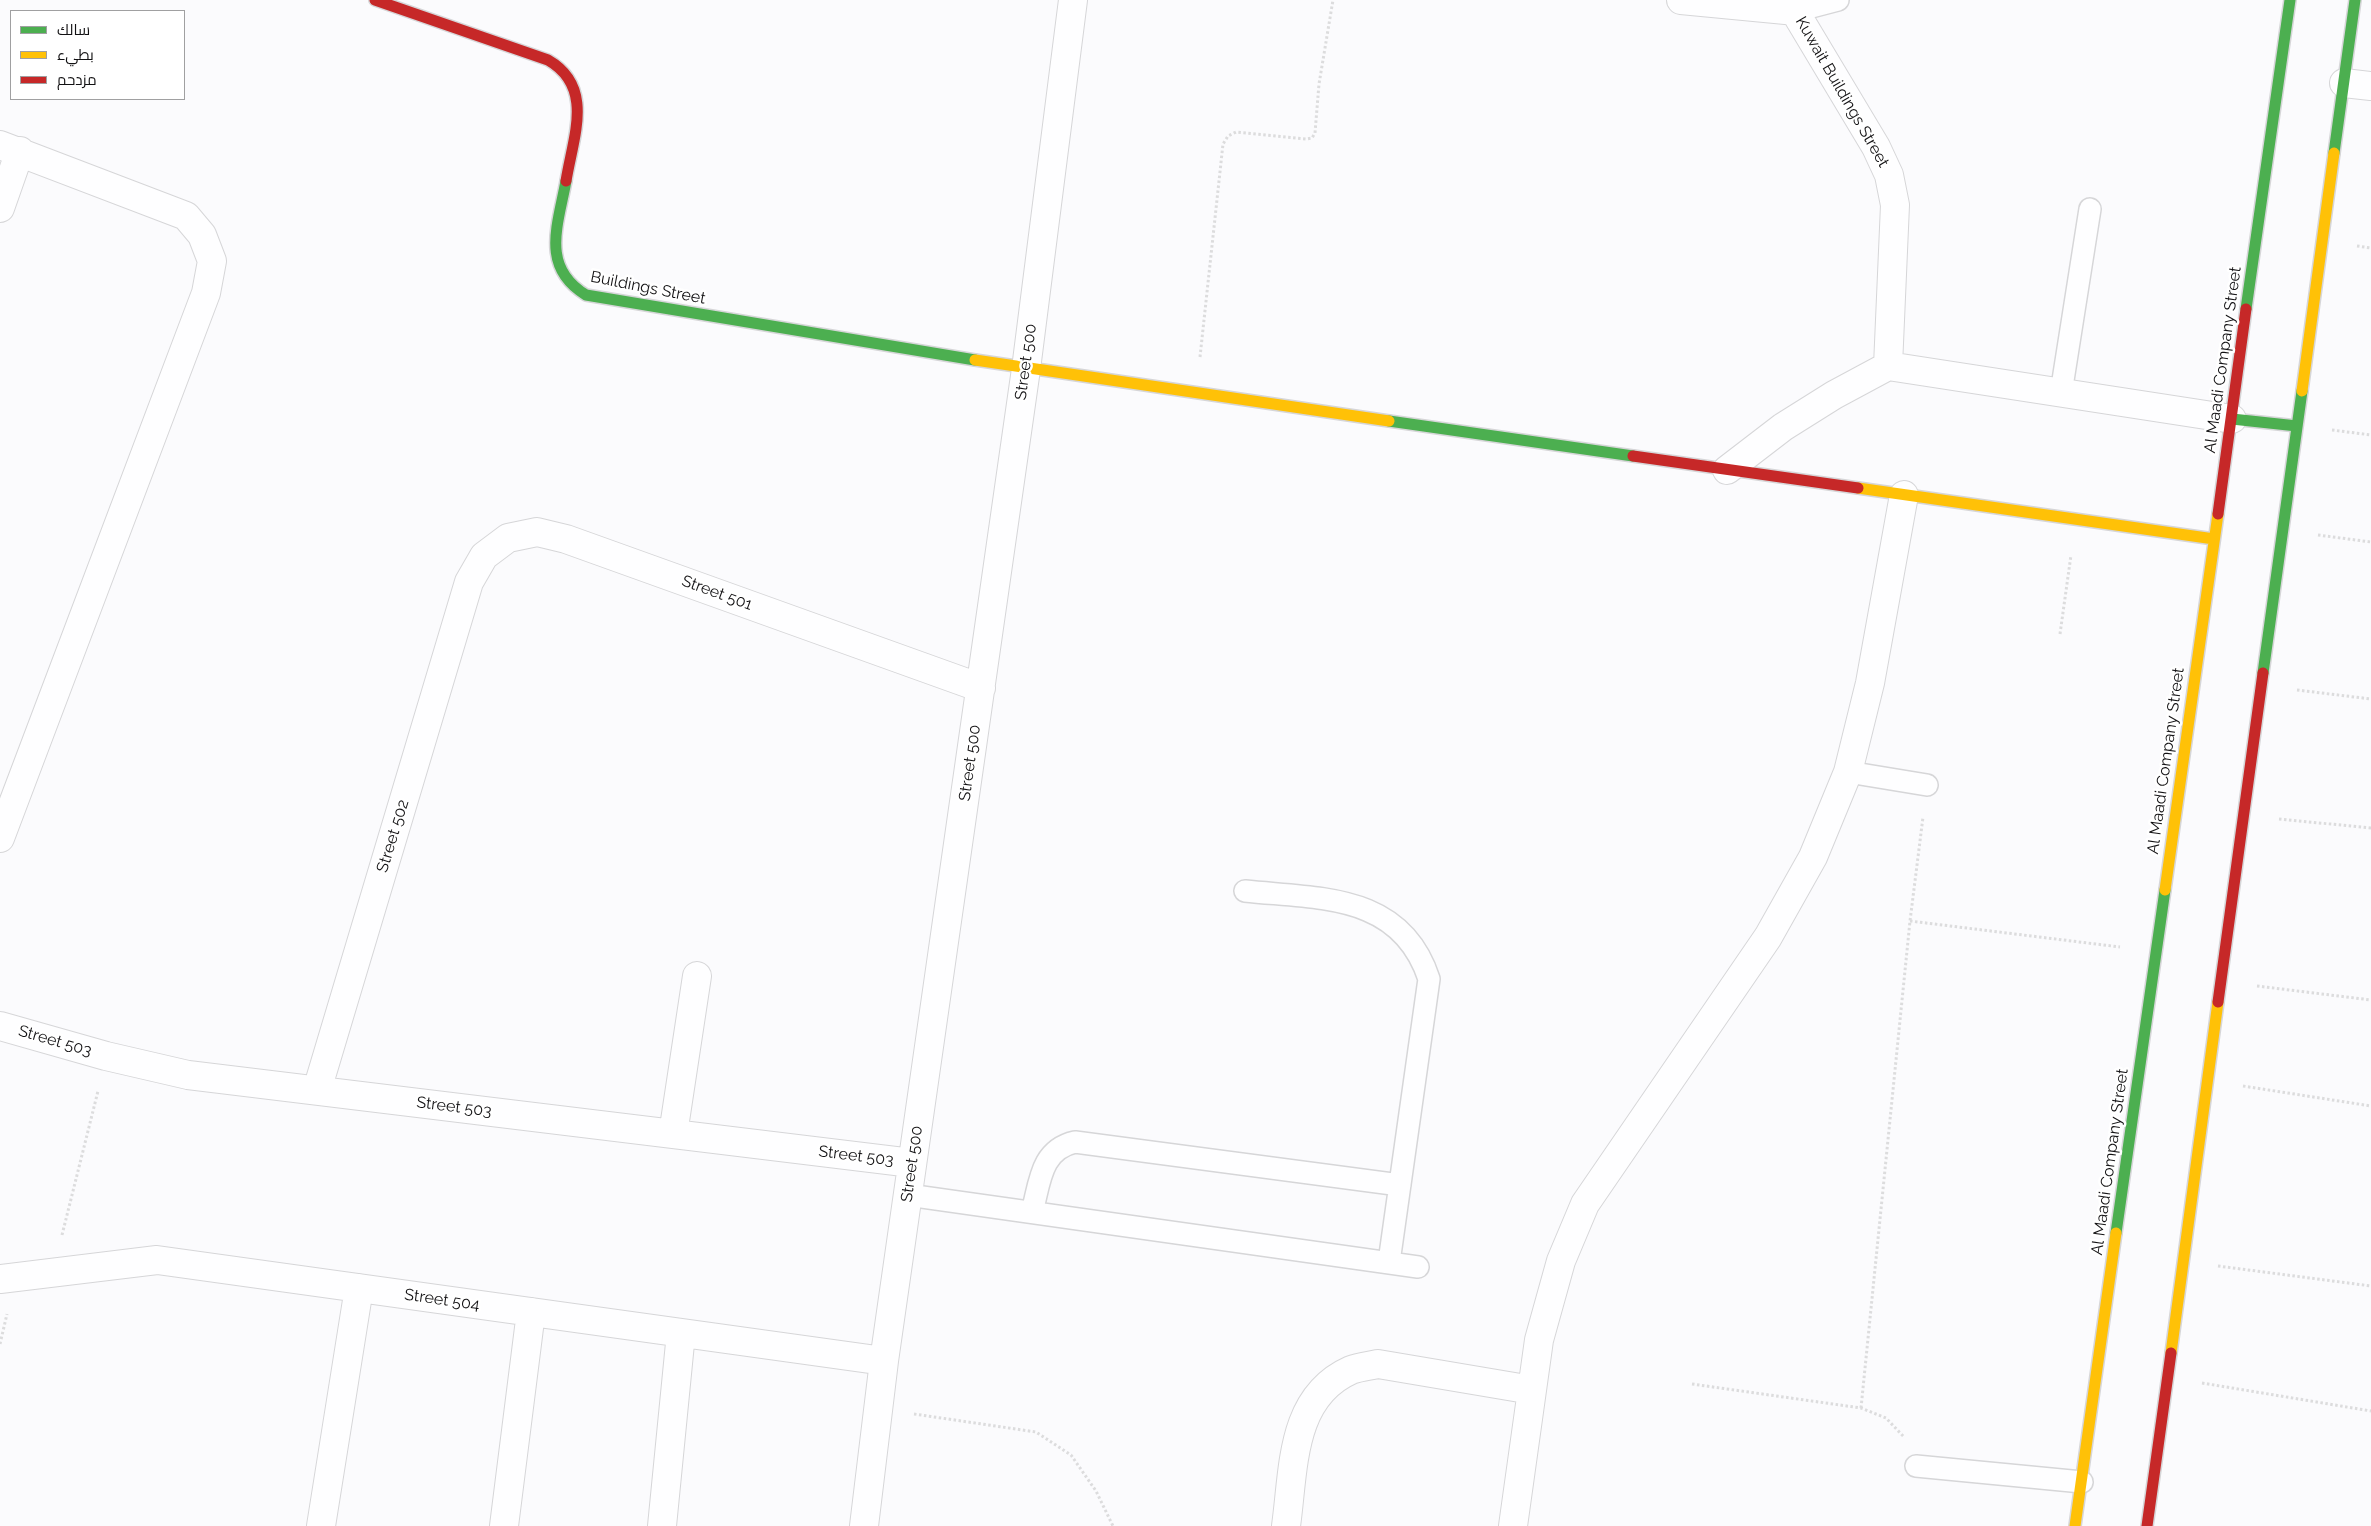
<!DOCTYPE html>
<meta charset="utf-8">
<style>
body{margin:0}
#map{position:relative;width:2371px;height:1526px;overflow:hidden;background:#fbfbfd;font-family:Raleway,Cairo,sans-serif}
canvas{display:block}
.legend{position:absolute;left:10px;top:10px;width:175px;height:90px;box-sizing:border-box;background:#fff;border:1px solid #a0a0a1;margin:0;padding:6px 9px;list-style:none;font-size:15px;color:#121113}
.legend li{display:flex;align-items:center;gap:10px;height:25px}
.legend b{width:25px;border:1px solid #a0a0a1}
</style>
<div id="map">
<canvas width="2371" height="1526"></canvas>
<ul class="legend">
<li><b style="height:6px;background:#4caf50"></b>سالك</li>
<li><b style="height:6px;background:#ffc107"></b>بطيء</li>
<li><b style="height:6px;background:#c62828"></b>مزدحم</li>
</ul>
</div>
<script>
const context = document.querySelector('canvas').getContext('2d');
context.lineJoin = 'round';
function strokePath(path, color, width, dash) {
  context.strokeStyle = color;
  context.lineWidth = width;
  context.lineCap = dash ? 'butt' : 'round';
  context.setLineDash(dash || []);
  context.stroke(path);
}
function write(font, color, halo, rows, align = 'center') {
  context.font = font + ' Raleway,sans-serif';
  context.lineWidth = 5;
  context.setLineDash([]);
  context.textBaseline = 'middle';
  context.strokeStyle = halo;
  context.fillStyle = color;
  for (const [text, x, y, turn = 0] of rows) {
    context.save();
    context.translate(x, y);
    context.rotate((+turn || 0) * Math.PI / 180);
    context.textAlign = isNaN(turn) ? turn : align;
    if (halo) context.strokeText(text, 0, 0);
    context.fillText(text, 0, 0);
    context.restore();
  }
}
const path = new Path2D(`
 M2357,246l14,2
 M1200,357l23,-213 5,-8 8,-4 70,7 6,-1 3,-5 4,-49 14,-84
 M2332,430l39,5
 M2318,535l53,7
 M2060,634l11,-79
 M2297,690l74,9
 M2279,819l92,9
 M1910,921l210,26
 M2257,986l114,14
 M2243,1086l128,20
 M62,1235l36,-144
 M2218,1266l153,20
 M0,1344l7,-30
 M2202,1383l169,28
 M1692,1384l169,24 25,10 18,19
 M1861,1408l49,-487 13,-104
 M914,1414l122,18 35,23 25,36 17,35`);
const lane = new Path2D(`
 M1796,11l42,-11
 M2061,393l29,-184
 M1848,772l79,13
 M1245,891c75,8 156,2 184,88l-40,283
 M908,1195l510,72
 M1032,1212c8,-29 8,-62 43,-70l325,43
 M1916,1466l166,16`);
const street = new Path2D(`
 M1681,0l115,11
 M1788,0l88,147 13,28 6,30 -7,161
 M2344,83l27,3
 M0,145l186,71 16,19 10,26 -6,32 -206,545
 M0,208l20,-57
 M1727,470l56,-43 51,-32 54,-29 344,53
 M0,1026l106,30 82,19 724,88
 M317,1090l152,-508 15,-26 24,-18 29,-6 29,7 415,149
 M673,1134l24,-158
 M0,1279l157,-19 727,101
 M321,1526l38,-238
 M504,1526l27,-214
 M662,1526l19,-193
 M864,1526l20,-165 142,-992 47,-369
 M1286,1526c8,-57 4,-129 65,-156 8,-3 18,-4 27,-6l154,26
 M1513,1526l26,-186 22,-79 24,-57 183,-267 45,-80 35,-85 22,-89 34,-188`);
const fast = new Path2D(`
 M2334,153l21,-153
 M566,181c-8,44 -26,86 20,114l389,65
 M2246,309l44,-309
 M2232,419l65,7
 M1389,421l244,35
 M2263,673l39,-282
 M2116,1233l49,-343`);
const slow = new Path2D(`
 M975,360l414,61
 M2302,391l32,-238
 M1858,488l356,51
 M2165,890l53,-376
 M2171,1353l47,-351
 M2075,1526l41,-293`);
const jam = new Path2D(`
 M375,0l173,60c47,27 25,77 18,121
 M1633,456l225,32
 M2218,514l28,-205
 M2218,1002l45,-329
 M2147,1526l24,-173`);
const streetNames = [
 ["Kuwait Buildings Street",1842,92,60],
 ["Buildings Street",648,288,11],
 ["Al Maadi Company Street",2223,360,-82],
 ["Street 500",1026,362,-82],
 ["Street 501",717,593,20],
 ["Al Maadi Company Street",2166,761,-82],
 ["Street 500",970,763,-82],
 ["Street 502",393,836,-73],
 ["Street 503",55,1041,16],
 ["Street 503",454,1107,7],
 ["Street 503",856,1156,7],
 ["Al Maadi Company Street",2110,1162,-82],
 ["Street 500",912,1164,-82],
 ["Street 504",442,1300,8]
];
strokePath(lane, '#d6d6d8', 24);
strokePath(street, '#d6d6d8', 30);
strokePath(fast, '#d6d6d8', 14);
strokePath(slow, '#d6d6d8', 14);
strokePath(jam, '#d6d6d8', 14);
strokePath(path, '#dcdcdd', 3, [2.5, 2.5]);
strokePath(lane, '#fefeff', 21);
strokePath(street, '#fefeff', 28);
strokePath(fast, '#4caf50', 11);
strokePath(slow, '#ffc107', 11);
strokePath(jam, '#c62828', 11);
write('16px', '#121113', '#fff', streetNames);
</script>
